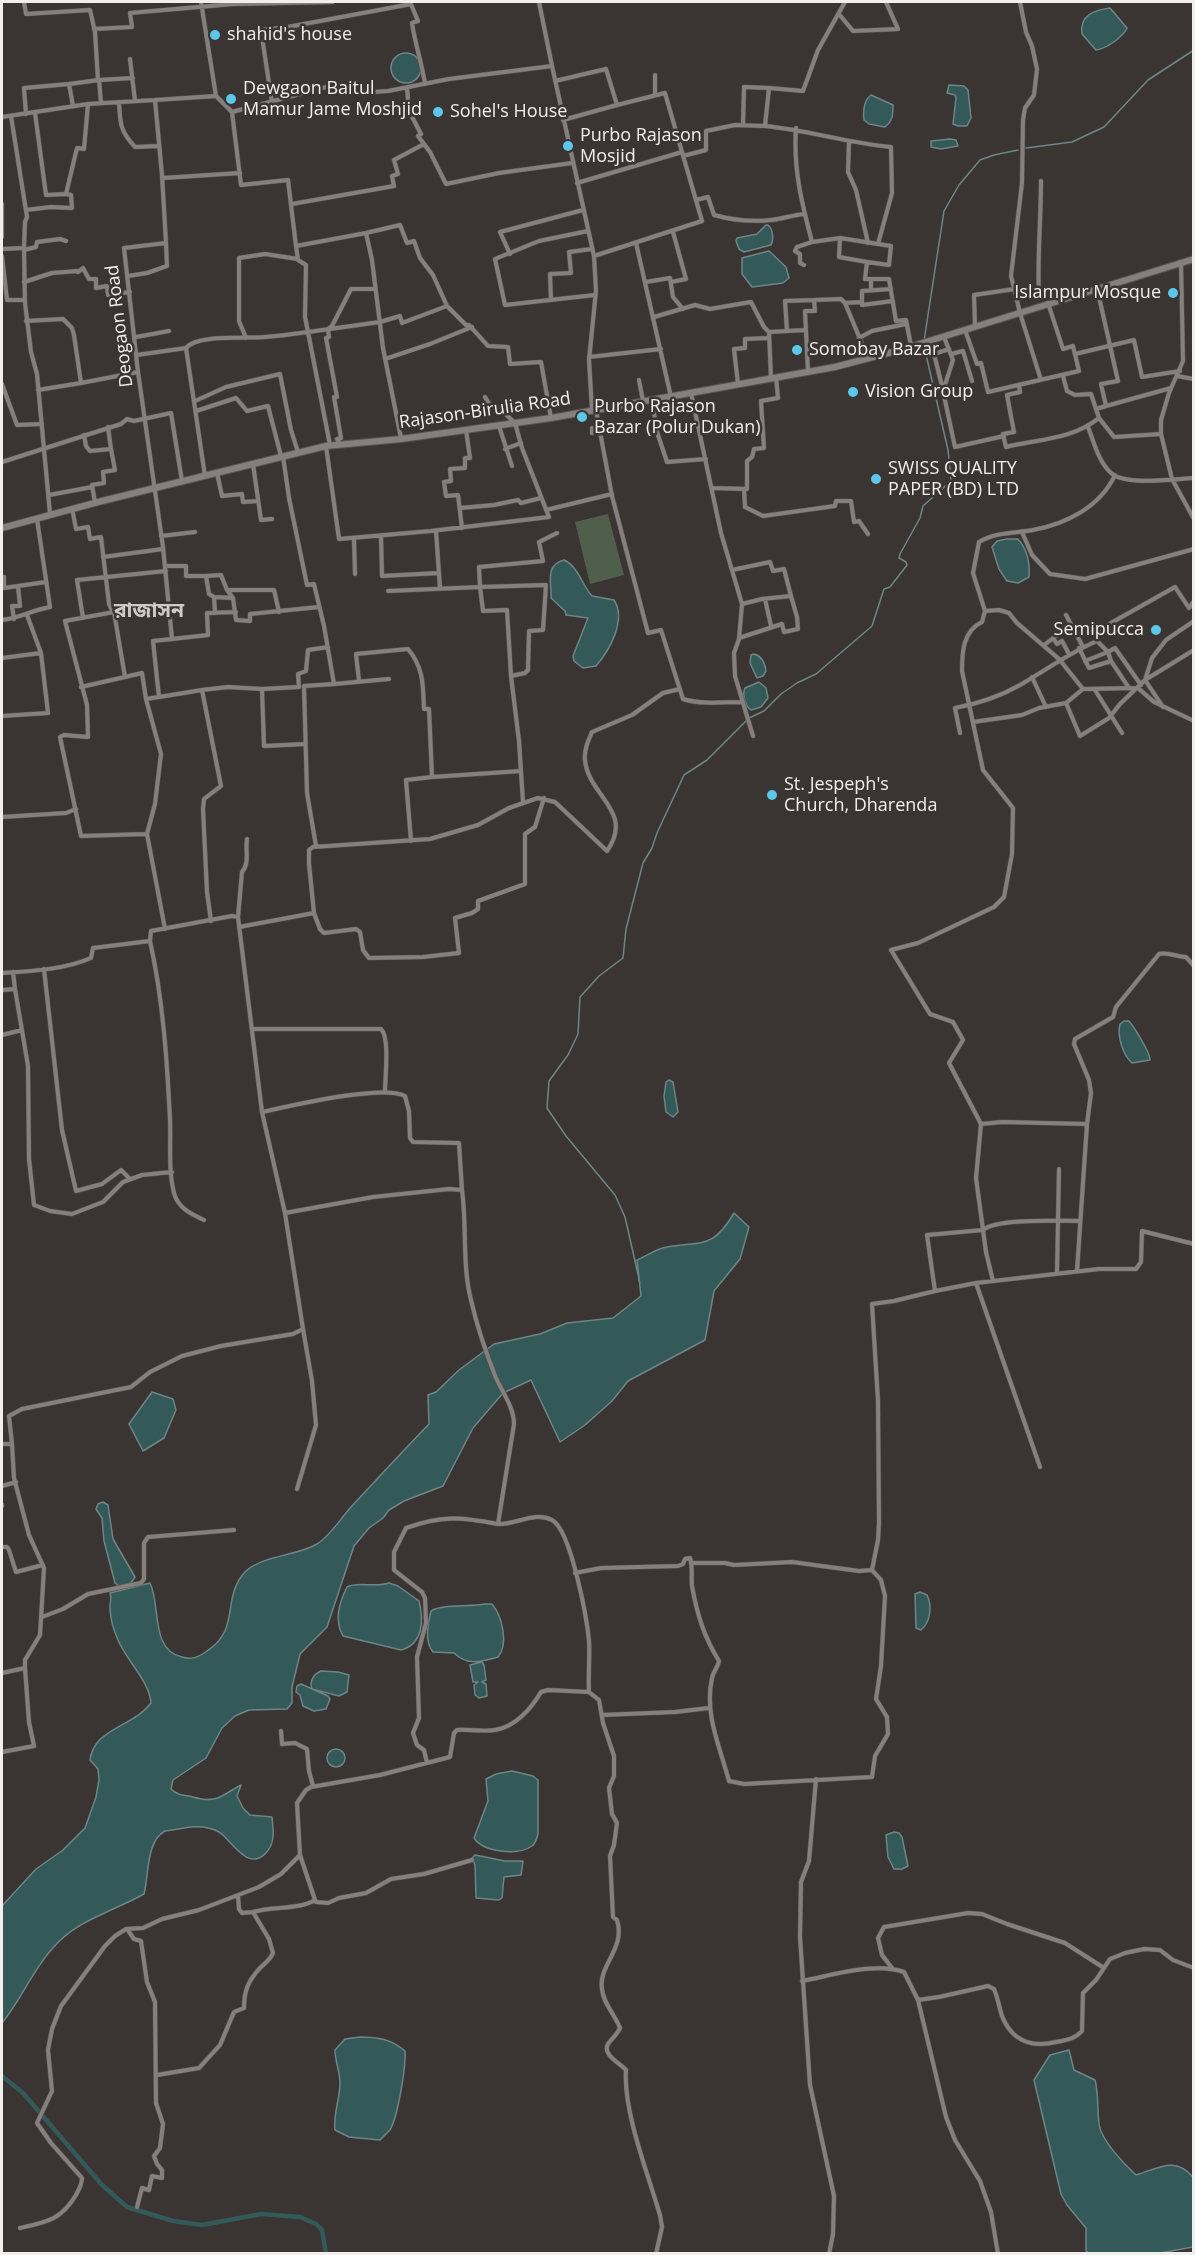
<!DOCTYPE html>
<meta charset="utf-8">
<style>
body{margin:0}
#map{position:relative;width:1195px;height:2255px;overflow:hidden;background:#3a3533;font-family:"Open Sans",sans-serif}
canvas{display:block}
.frame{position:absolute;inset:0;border:3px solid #f1eeec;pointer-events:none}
</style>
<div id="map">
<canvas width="1195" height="2255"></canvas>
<div class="frame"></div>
</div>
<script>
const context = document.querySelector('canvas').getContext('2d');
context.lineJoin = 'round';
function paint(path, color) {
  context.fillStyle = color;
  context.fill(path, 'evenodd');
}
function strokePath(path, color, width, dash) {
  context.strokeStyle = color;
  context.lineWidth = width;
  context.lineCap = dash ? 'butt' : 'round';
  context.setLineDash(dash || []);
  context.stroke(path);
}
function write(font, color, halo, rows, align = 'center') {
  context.font = font + ' "Open Sans","Noto Sans Bengali",sans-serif';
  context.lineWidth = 5;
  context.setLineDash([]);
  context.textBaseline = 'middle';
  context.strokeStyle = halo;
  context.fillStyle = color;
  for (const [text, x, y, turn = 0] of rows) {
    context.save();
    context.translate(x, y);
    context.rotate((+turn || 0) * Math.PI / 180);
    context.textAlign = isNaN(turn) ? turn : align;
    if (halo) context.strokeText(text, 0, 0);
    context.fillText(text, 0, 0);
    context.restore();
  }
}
const green = new Path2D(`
 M608,514l16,61 -34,9 -15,-62z`);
const water = new Path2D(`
 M1110,8l17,20c-4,9 -21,21 -31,22l-14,-16c-3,-19 13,-24 28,-26z
 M391 68a15 15 0 1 1 30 0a15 15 0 1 1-30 0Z
 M949,85l15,1 4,4 3,28 -4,8h-9l-5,-2 3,-26 -1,-3 -8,-2z
 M871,95l22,10c0,9 0,16 -8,22l-16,-3 -5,-4c-1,-9 -1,-19 7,-25z
 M950,139l6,1 2,6 -17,3 -10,-2v-6z
 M766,225h2c5,4 6,14 3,20l-27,7 -5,-3 -3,-8 1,-3 20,-4z
 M769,251l17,16 3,11 -6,5 -31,4 -10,-13v-16z
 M1007,539h11c10,11 12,24 11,38l-11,6 -11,-2 -8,-12 -7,-22 5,-6z
 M564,560c14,6 18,25 28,36l22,4c13,20 -5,51 -18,66l-13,2 -9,-7 -1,-5 15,-38 -22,-3 -1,-4 -14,-13c1,-14 -7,-33 13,-38z
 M754,654c8,2 11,9 12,17l-3,5 -6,2 -7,-15 1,-8z
 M759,682l7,6 2,10 -7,9 -10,3c-6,-4 -9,-15 -6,-22z
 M1124,1021h5c5,6 22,33 21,39l-18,3c-9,-8 -15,-26 -12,-39z
 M669,1080l4,2 5,30 -5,5 -7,-5 -2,-16 2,-14z
 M734,1213l15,14 -9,32 -26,32 -9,49 -77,41 -16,20 -27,24 -25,17 -29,-62 -28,13 -30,35 -30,58 -39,15 -15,9 -6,8 -14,10 -15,18 -27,81 -27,27 -8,33v16l-5,6 -38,1 -14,6 -13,12 -16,30 -33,22 -2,9c7,7 14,6 22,8 25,7 27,-1 48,-12l-4,11 6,12 7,7 22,2c1,13 4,25 -6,36 -16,17 -31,-6 -42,-17 -4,-4 -11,-7 -16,-8 -13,-4 -30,2 -43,3 -19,10 -16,44 -21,63 -32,18 -68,26 -92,55 -20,22 -31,51 -50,74v-117l34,-37 27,-19 22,-22 11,-31 3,-17 -1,-11 -8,-9c4,-32 43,-33 61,-57 -1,-21 -25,-43 -33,-63 -4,-9 -8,-23 -8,-33 0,-6 2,-8 0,-14l40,-10c11,22 0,67 32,74 10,3 17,0 25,-6 34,-22 14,-53 38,-79 15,-16 52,-16 72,-28 13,-8 24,-26 34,-37 26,-28 52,-56 78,-83l-1,-29 8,-3 23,-22 35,-26 46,-10 27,-11 46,-5 28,-22 -4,-36c10,-4 20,-12 30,-13 36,-6 46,2 67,-34z
 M152,1392l21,7 3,11 -12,28 -21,13 -14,-27z
 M103,1502l5,3 5,34 22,38 -4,6 -12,3 -4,-3 -11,-42 -2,-23 -6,-9 2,-5z
 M389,1583l9,3 21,15c5,20 4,43 -18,49l-58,-14c-9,-16 -4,-33 4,-49 11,-6 28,1 42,-4z
 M920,1592l7,3c5,10 4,27 -6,35l-5,-2 -1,-34z
 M485,1604h7c10,12 17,40 6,53 -17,5 -31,9 -44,-4l-21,-1c-9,-11 -5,-28 -2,-41 9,-7 40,-4 54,-7z
 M482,1662l2,3 2,15 -4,2 4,2 1,12 -8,2 -4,-3 -1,-10 4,-3h-5l-3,-17z
 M321,1671l17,1 11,3 -2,17 -8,4 -27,-7c-3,-8 2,-15 9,-18z
 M301,1684l27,12 2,3 -4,10 -12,2 -11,-5 -3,-11 -4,-3 1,-6z
 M327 1758a9 9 0 1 1 18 0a9 9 0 1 1-18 0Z
 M512,1771l21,5 5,4v54c-1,4 -2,9 -6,12 -14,10 -49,6 -58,-8l14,-37 -2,-22 10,-5z
 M894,1832l5,1 3,4 6,29 -6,3h-8l-6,-12 -2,-22z
 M475,1855l30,6h18l-2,14 -17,2 -2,21 -3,2 -23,-2 -1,-33 -3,-7z
 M360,2037c18,0 31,2 45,14 1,16 -7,65 -15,79 -3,3 -7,7 -10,10l-31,-3 -14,-7c-2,-17 5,-31 5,-47 0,-11 -5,-22 -5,-33l10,-11z
 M1069,2050l5,20 21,10c4,15 2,29 4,44 2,16 25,40 37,51 23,-7 39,-19 57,2v70l-33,6 -70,1 -4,-3v-23l-19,-23 -6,-11 -27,-114 16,-25z`);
const stream = new Path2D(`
 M1026,148l46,-6 32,-15 44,-47 46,-30
 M924,341l20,-130 15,-26 21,-25 14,-5 24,-5
 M640,1283l-15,-66 -10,-22 -49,-59 -19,-28 2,-27 19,-26 10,-21 2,-37 19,-21 24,-18 3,-29 17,-66 9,-15 5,-15 27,-58 23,-15 42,-42 15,-7 17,-17 16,-11 19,-9 56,-48 12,-37 6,-2 17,-22 -1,-3 -7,-4 1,-4 20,-36 3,-12 28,-25 -3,-31 -24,-104`);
const canal = new Path2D(`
 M2,2076l21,17 79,92 25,22 46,14 29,4 59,-11 39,3 16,7 6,6 4,24`);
const street = new Path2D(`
 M24,2l2,12 64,-4 5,22 3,48
 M201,2l15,94 16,16 98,-26 43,6 15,-1 61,-12 103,-13 42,190 2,35 -7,69 3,50
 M410,2l8,19 -6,2c3,21 10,40 13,61
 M539,2l13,64
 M1020,2l6,30 6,14 5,23 -3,26 -9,13 -2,12 -1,63 -11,93 9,37 21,67
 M839,14l14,17 45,-2 -12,-27
 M94,29l38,-2 -2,-14 11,-1 92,-8 100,-2
 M130,59l5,42
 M655,75v20
 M99,80l34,-2
 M555,81l51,-12 11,36 48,-12 17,59
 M69,84l30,-4 2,23
 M407,88l2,23 12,23 -3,2 12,16 16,32 53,-11 73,-10
 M119,102c1,21 1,29 16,45l24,-1
 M272,103l-11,-73 27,-3 123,-23
 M232,112l9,73 47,-5 8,66 70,-13 6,27 11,88 18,90
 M35,113l11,82 20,-1 11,-46 7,1 4,-45
 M26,114l-2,-26 45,-4 4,22
 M11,116l16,101 -2,5 -1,25 1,56 6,49 6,22 13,140
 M2,117l86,-13 67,-4
 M563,120l54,-15
 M743,125l1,-38 25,1
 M796,128c-3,41 6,76 16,114l-15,5 -2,4 5,3v9l4,2
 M849,142l-1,30 8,18 12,53
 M683,156l23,-6v-19l29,-6 30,1
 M163,178l77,-5
 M577,183l105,-31 20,69 -108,35
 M696,200l12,-3 6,18c18,5 39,7 57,5 11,-1 22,-5 33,-6
 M2,204v33
 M292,204l102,-18 -2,-10 6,-2 -4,-14 30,-16
 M26,210l25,-3 21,1 -1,-13 -5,-1
 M588,231l-49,10 -44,18 10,46 90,-10
 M366,233l34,-8 7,18 7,-2 6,17 13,17 14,31
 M840,238l-1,19 28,5 -2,17h24l7,42 10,-1 5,26
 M812,242l28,-4 38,6 14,-51 -1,-46c-43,-4 -84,-17 -126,-21l4,-38 34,3 15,-41 27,-48
 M636,243l35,154
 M2,249l22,-1
 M24,250l12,-3 1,-5 23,-3 6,2
 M510,254l-10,-22 83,-22
 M2,256l5,44h18
 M867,262l22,3 2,-19 -13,-2
 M128,276l19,-3 20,-7 -1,-23
 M871,279v11
 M24,282l28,-9 25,-2 1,1 5,-4 6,11h7v9l11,-2 1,9 22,-3
 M646,282l24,-4 3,19 10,12
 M671,282l15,-3 -13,-47
 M1039,298c-2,-39 2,-78 2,-117
 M551,300l-1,-26 21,-1 -2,-21 23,-3
 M862,302v3l31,-4
 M654,317l41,-12 15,4 41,-7 13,25 5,5 2,46
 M26,321l37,-2 9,9 2,7 7,48 57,-11
 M975,326l-1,-31 41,-6
 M965,330l12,34 4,-1 7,29 91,-21 -6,-25 -10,3 -15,-46
 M787,331l-2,-30 29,-1
 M769,332l37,-2
 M136,337l33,-6
 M944,337l9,23 -10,31 12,56 49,-11
 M246,338l-7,-17v-63l26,-4 33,5
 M859,338l13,-7 34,-7
 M186,348c11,-14 61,-9 79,-11 15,-1 29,-3 43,-5l-3,-15 1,-52 -8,-5 -2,-14
 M951,354l12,-3 9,30
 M1075,354l59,-14 8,37 38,-6
 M137,355l49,-7 19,128
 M589,357l72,-8
 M868,358l-23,-55 17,-1v-11l29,-2
 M385,359l45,-15 42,-17
 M808,372l-3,-61h10l-1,-11 27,-1 4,4
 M1063,376l4,15 8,4 16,-1 8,24 15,19 47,-3 11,45 22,40
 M1177,376l17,3
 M639,380l4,21
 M2,384l15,41 25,-1
 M738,384l-4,-35 11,-1v-9l24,-1
 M1019,385l1,7 -13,3 7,37 -11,2 3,13c33,-8 65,-7 93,-29
 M38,390l43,-7
 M943,390l-9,-36 15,-5
 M691,393l30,140 21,71 -3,35 -5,14 1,23 18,60
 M652,400l5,32 10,30 39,-3
 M195,401l31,-14 54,-13 11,56 7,22
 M1106,406l65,-18
 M1096,409l10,-3 -5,-22 17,-3 -21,-93
 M596,410l16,86 36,137 13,-3 22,69c19,6 40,3 60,3
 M196,411l40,-13 11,13 21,-5 13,50
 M499,426l13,40
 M108,427l3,22
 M1088,427c6,15 10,34 23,46 14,13 63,6 83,5
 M592,428v5l8,-1
 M1161,434v-14l8,-27 14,-32 -2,-99
 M84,435l2,11 4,5 21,-2 4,21 -12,2 1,11 -12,2 3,18
 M340,444l-3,-5 4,-1 -7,-41h3l-11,-59 3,-1 -1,-8 4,-3 19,-37h24
 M330,445l-22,-113 72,-10 20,-6 2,7 45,-17 19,19h3l19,21 20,1 2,17 31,-2 10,56
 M326,446l13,93 92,-8 118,-14 -27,-69 -7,-25 -19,-18 -5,2 -6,-10
 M505,449l16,-6
 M283,456l6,42 18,87 7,-1 10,42 10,58 -30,2 3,107 9,53
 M2,462l119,-38 6,-5 7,2 37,-8 11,68
 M253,464l8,56 11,-1
 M217,473l5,23 20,-2 1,8 15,-1
 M712,488l35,1v-28l5,-4 2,-8 10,-1 -3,-47 17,-3 -2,-21
 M744,489l1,18 18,9 72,-10 1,-5h15l3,21 5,-1 9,13
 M49,495l43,-8
 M72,508l4,21 12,-2 2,12 11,-2 8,67 4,8
 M460,508l34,-3 24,-5 3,3 20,-5
 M546,510l66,-16
 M462,528l-4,-33 -12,1 -2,-14 7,-1 -1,-12 15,-1v-10h5l-4,-28
 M436,531l4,57
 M1022,532l10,23 18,19 35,5 109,-30
 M161,536l34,-4
 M381,536l1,40 57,-3
 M354,538l1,36
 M103,557l60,-8
 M165,566h21v10h20
 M732,570l38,-8 3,9 11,-2 7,27 -29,3 -20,5
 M2,577h2v11l14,-2 2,20h-8l2,13
 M18,586l28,-4
 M227,590h47l5,22
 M388,591l92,-4 3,24 24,-1 4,66
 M214,597l1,16
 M233,598l-6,-8 -6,-15 -15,1 3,18 5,3 19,1 3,22 14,1v-7l69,-7
 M765,599l6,27
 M985,611l14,-1 10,3 8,10 42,36 24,30 55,-1 16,14 40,19
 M27,615l14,38
 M1066,615l17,32
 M83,618l-6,-38 89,-9
 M2,620c17,-2 31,-10 48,-13l-13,-88
 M1194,621l-28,19 -14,18 -7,22 49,-30
 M739,638l43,-14 2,8 14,-3 -1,-12 -6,-21
 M1053,638l4,6 5,-3 7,13
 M172,639l36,-4 -1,-22 29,-1
 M1097,641l11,11 7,-4 26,37
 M1044,645l27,-20
 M1079,648l10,20 22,-7 18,27
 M2,658l39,-5 7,60 -46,3
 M1085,661l23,-9 3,9
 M1032,677l14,30
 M359,681l-3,-27 52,-5c16,19 15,37 16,60h5l3,68 89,-6
 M334,684l55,-5
 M81,687l44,-10
 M1083,689l-17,14 14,33 29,-18 11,-14 25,-24 18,27
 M202,690l26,-3 34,2
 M1095,690l27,43
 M146,699l13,-2
 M973,722l49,-7 17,-7 27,-5
 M960,733l-5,-25c21,-4 46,-12 65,-23 26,-15 49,-32 77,-44l-2,-9 80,-45 14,21 5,-7
 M305,744l-41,2 -2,-57 37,-2 -1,-13 8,-3 2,-21 20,-3
 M523,802l-4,-61 -8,-65 14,-3 3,-3 1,-39 14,-1 3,-45 -66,2 -1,-20 64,-6 -4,-19 18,-9
 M2,817l64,-4 10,-4
 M147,834l8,-30 6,-50 -15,-55 -4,-26 -17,4 -11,-65 -49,9 22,84 1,32 -24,-2 -4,2 21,99 66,-2 18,95
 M411,841l-5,-61 26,-3
 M314,913l-5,-49v-14l4,-3 117,-8 48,-14 31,-17 29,-10 17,4 52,49c28,-40 -19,-55 -22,-91 -1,-10 3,-19 7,-28l40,-17 31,-22 17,-4
 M238,917l4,-45c8,-9 3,-22 5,-33
 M211,921l-4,-29 -4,-83 1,-10 17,-13 -19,-96 -43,7 -6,-56 19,-2 -9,-92 -25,-175 -14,-124 42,-5 -4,-68 -7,-75 61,-4
 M239,927l75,-14 6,16 4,4 32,-4 4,3 3,18 6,8 54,-1 36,-4 -4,-35 17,-5 6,-4v-8l47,-17v-50l10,-7 9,-29
 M44,969l18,161 14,61 26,-7 19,-14 9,9
 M13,972l2,17
 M2,973c29,-2 61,-3 89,-15l2,-10 57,-7c13,58 17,119 20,178 1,25 -2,50 4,74 4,15 17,21 30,27
 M2,990l13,-1 13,77 1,93 5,46 16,6 22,3 31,-12 20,-20 19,-7 30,-3
 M252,1029h129c9,8 4,49 4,63
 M2,1035l20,-5
 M262,1112c28,-6 120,-28 143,-16l4,15 1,27 3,4 46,1 3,47
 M981,1124l21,-2 85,2 -10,147
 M1087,1124l4,-31 -2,-13 -15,-36 1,-5 38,-22 3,-10 43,-53c10,-2 18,3 27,3l8,9
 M285,1213l88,-16 76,-8 13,1c5,36 0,75 9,110 6,26 15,53 25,78 7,15 18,30 18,46l-16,100c-37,-7 -55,-9 -92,4l-12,24v18l28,22 3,6 1,25 -9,34 2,61 -6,15 4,12 7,5 3,13
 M1057,1273l2,-104
 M993,1281l-7,-29 -10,-74 5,-54 -32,-61 14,-23 -10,-18 -23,-8 -39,-64 27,-7 76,-36 10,-10 8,-43 1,-46 -30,-38 -21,-99c0,-19 1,-40 20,-49l3,-11 -12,-38 6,-31c16,-10 37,-9 54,-12 33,-6 67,-23 82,-55
 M976,1283l64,184
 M935,1291l-8,-56 56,-5c13,-12 76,-9 96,-9
 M2,1444h10l2,34 15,57 15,33 -4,67 -15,25v8
 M12,1444l-3,-28 13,-7 109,-22 19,-15 32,-16 39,-10 72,-12 10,-5 -18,-116 -23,-101 -24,-195 -6,-1 -81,15 -1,10
 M2,1486l14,-4
 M297,1489l19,-64 -4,-44 -9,-52
 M2,1505v1
 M498,1524c17,1 38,-13 54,-4 19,10 35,99 37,121 1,17 -1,34 0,51l10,8 4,23 11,33v20l-5,12 3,26 5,9 -3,22 -4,11 3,61 4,3c9,29 -19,45 -15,69 1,14 13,26 18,39 -3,7 -8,10 -12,16 -6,11 12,19 18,26 -3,41 22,104 34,145l2,12 -6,27
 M2,1547h5l2,3 7,22 27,-7
 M691,1563h34l9,2 58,-3 67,9 13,-1 6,-30 1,-17 -1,-122 -6,-97 22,-3 41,-10 41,-8 123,-14h37l5,-7 1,-31 52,13
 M575,1573l26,-5 77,-2 5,-2 2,-5 5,-1c3,9 1,19 2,28 5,28 12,51 27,75 -1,6 -6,11 -7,17 -8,36 8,69 17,103l15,3 128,-7 3,-21 13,-22 -1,-17 -11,-18 5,-33 4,-70 -4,-16 -9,-10
 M42,1617l21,-8 25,-15 53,-11 3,-4v-36l4,-6 86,-7
 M2,1673l23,-5 4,54 5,24 -32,6
 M602,1715l73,-3 34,-4
 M281,1731l1,13 13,-1 12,6 2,22 4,15
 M816,1779l-7,82 -8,21 -1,55 10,148 24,111 -1,38 -4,20
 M238,1896l1,13 3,4 11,-1
 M315,1900l1,2 12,1 11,-5 27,-5 25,-14 33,-5 48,-14
 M127,1929l7,10 7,2 6,41 8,20 1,101 7,21 -3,24 -6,8 3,8 5,6v8l-10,-2 -3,14 -7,-2 -5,19
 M892,1968l-10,-13 -4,-17 6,-11 84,-14 14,1 25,10 58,19 39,25
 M802,1981c32,-6 71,-19 102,-9l14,28 28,117 9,23 25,41 11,31 7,42
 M918,2000l21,-3 49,-11 6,3c4,9 5,18 8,27 10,25 30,32 54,26 10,-2 19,-3 26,-11l1,-38 13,-13 14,-21 15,-6 19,-4 16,1 13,10 21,8
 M157,2075l42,-7 21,-23 14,-33 10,-4c0,-17 4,-27 16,-40 5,-5 10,-8 13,-15l-4,-14 -16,-27c19,-6 46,-2 62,-12l-15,-45
 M20,2228c27,-6 41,-8 56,-33 3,-6 6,-10 6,-17l-31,-35 -14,-20 15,-32 -4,-41 4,-21 9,-23 44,-60 10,-10 11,-7 17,-1 19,-9 37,-9 60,-23 22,-13 19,-19 -3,-52 9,-13 5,-3 69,-12 70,-18 4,-24 3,-3c12,-1 25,2 38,0 20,-3 36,-21 46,-38l7,-2 41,2`);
const secondary = new Path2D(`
 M2,528l100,-27 224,-55 75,-7 150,-21 284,-51 65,-17 294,-91`);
const markers = [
 [215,35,6,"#5cc7e8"],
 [231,99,6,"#5cc7e8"],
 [438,112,6,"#5cc7e8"],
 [568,146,6,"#5cc7e8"],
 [1173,293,6,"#5cc7e8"],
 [797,350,6,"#5cc7e8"],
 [853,392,6,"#5cc7e8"],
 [582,417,6,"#5cc7e8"],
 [876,479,6,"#5cc7e8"],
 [1156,630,6,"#5cc7e8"],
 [772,795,6,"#5cc7e8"]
];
const poiNames = [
 ["shahid's house",227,35],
 ["Dewgaon Baitul",243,89],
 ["Mamur Jame Moshjid",243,110],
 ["Sohel's House",450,112],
 ["Purbo Rajason",580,136],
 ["Mosjid",580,157],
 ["Islampur Mosque",1161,293,"right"],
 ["Somobay Bazar",809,350],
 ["Vision Group",865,392],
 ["Purbo Rajason",594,407],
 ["Bazar (Polur Dukan)",594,428],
 ["SWISS QUALITY",888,469],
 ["PAPER (BD) LTD",888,490],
 ["Semipucca",1144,630,"right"],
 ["St. Jespeph's",784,785],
 ["Church, Dharenda",784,806]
];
const streetNames = [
 ["Deogaon Road",120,326,-97],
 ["Rajason-Birulia Road",485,411,-8]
];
const quarterNames = [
 ["রাজাসন",149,611]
];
paint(green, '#505e4c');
paint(water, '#345959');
strokePath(water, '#6d8685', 1.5);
strokePath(stream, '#6d8685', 1.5);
strokePath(canal, '#345959', 4.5);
strokePath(street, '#575351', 5);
strokePath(secondary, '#575351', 8);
strokePath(street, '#857f7d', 4);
strokePath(secondary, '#857f7d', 6);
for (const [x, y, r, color] of markers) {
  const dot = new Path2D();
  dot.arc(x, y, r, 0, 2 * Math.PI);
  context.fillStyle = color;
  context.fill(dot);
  strokePath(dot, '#3a3533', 2);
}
write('18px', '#f1eeec', '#3a3533', poiNames, 'left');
write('18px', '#f1eeec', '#3a3533', streetNames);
write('bold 21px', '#cfc9c6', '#3a3533', quarterNames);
</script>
